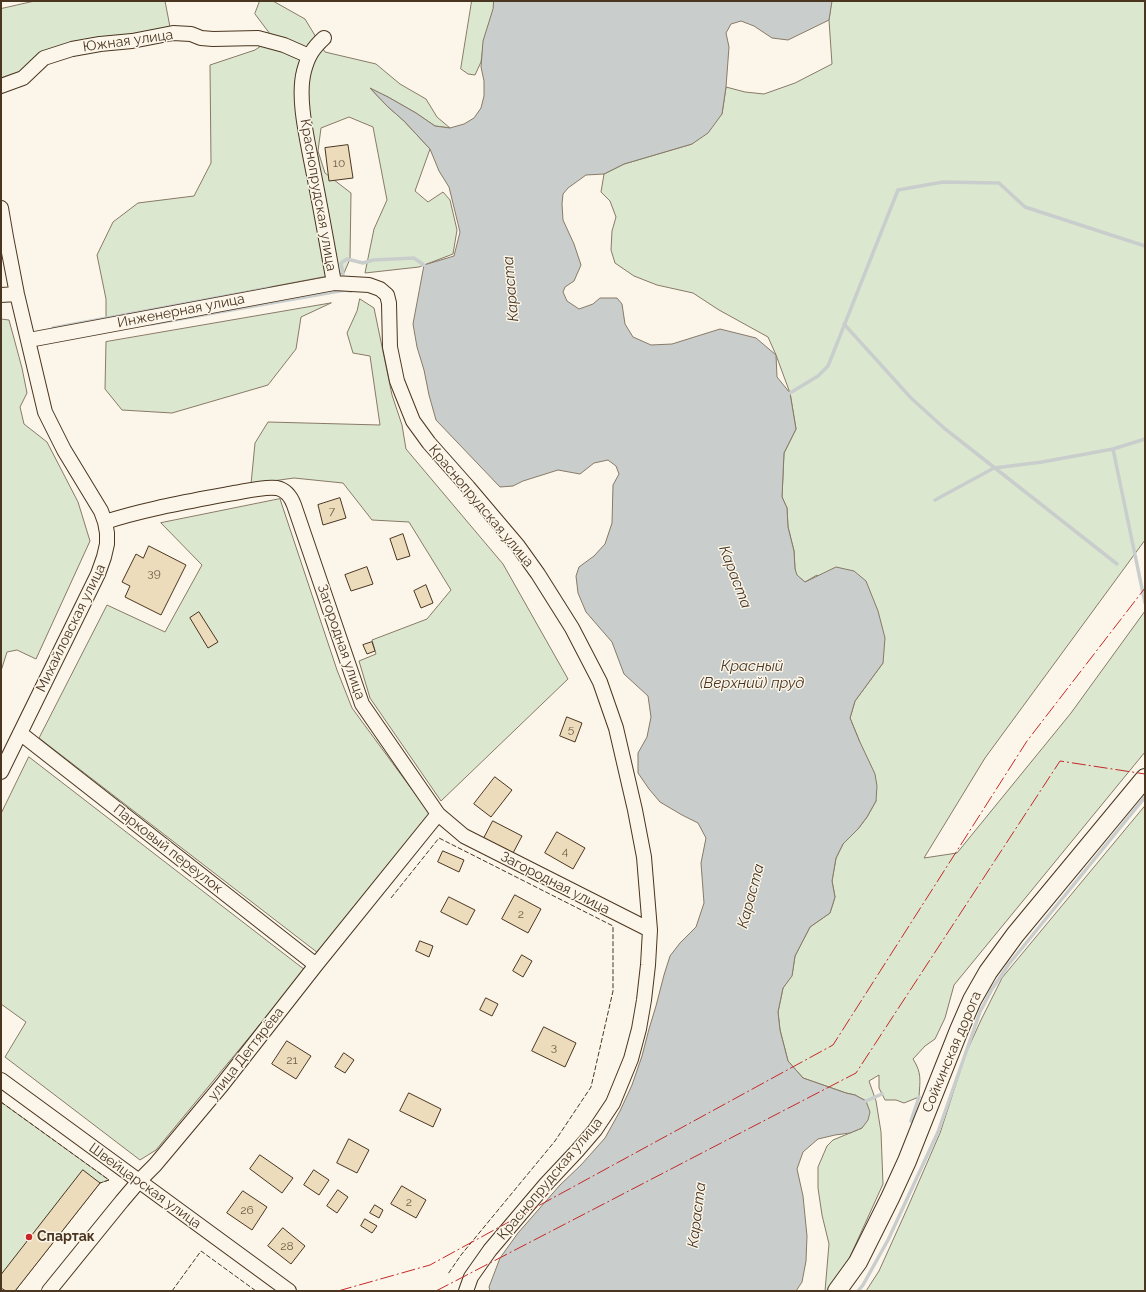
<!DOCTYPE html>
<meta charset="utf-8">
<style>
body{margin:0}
#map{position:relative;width:1146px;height:1292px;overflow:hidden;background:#fbf6e9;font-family:Raleway,sans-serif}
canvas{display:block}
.frame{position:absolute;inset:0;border:2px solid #4a3520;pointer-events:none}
</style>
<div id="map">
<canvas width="1146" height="1292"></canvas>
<div class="frame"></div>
</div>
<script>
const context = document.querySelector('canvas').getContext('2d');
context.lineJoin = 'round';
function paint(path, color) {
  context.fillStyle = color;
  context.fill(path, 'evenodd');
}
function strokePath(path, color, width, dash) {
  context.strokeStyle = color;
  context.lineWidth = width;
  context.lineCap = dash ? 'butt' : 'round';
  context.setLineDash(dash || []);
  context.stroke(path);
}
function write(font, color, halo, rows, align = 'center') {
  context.font = font + ' Raleway,sans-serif';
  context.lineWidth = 3;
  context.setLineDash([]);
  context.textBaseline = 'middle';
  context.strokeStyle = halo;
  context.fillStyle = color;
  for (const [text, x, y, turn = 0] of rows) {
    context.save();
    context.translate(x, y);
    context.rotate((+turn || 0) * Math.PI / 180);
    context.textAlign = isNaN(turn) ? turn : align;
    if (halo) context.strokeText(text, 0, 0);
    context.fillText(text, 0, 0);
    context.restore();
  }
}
const green = new Path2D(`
 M35,1h130l5,26 -43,8 -106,38 -20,10v-74z
 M260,1h13l32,18 20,33 51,12 24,20 26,15 11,18 13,11 -15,-2 -19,-13 -28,-16 -17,-8 16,17 17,15 26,28 -15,42 13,11 15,-10 7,8 7,30 -4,24 -34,13 -54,6 9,-44 13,-29 -14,-73 -24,-10 -28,11 -3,23 7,22 26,20 -1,66 -6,14 -238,45v-19l-9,-44 16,-33 25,-19 56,-7 17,-33 -1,-98 45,-15 18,-12 -18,-24z
 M472,1h23l-1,7 -10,32 -3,22 -6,13 -7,-1 -7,-5z
 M832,1h313v539l-160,218 -61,100 33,-5 114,-140 74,-102v141l-191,233 -9,33 -10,21 -10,7 -12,13c9,14 7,21 6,38l-15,6 -8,-3h-11l-6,-12v-13l-10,6 7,20 5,31 2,52 -34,75 -22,32h-2l4,-47 -7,-29 -4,-27v-21l9,-21 6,-6 29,-12 4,-27 -11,-6 -9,-2 -43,-15 -15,-17 -8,-31 -2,-18 5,-24 9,-13 3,-19 15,-29 20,-14 5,-16 -3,-16 4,-23 7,-14 15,-15 9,-12 9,-16 -17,-61 -9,-22 5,-17 28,-38 -66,-88 -12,7 -9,-7 -1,-6 -1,-18 -6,-24 -1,-19 -5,-11 2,-44 12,-24 -6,-36 -14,-38 -8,-18 -49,-27 -26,-17 -36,-8 -23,-9 -19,-13 -4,-13 1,-19 4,-14 -6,-16 -9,-9 3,-18 20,-10 68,-20 30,-30 4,-27 19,5 19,2 31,-11 37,-19 -3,-44z
 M360,299l14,9 18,87 10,30 4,24 97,115 65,115 -127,122 -71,-103 -11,-37 17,-7 -4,-14 55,-21 24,-29 -42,-68 -37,-2 -29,-37 -49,-5 -43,6 4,-41 13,-21 112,3 -10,-69 -17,-3 -6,-20 10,-22z
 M331,303l-30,14 -5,32 -28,36 -96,28 -50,-3 -17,-21 1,-47z
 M1,319l8,1 13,48 5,25 -7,14 4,17 23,18 31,60 12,39 -54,118 -19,-9 -10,2 -6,19z
 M280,499l57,171 15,38 78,106 -112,139 -279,-215 68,-133 58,27 37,-67 -41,-42z
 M29,757l276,213 -149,180 -16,10 -135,-103 21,-35 -25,-18v-190z
 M1145,806v485h-279l13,-20 28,-62 33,-76 26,-80 15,-33 21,-42z
 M1,1102l108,78 -9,3 -85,108h-14z`);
const water = new Path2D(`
 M494,1h338l-3,19 -41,20 -16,-2 -18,-12 -13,-5 -10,3 -5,9 3,14 -3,40 -4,27 -14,19 -16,11 -68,20 -20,10 -18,1 -18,13 -5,6 -1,10 1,16 11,24 7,21 -7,16 -9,6 -2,5 4,9 12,8 14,-5 7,-6h17l5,6 3,20 8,13 18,8 21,-1 48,-15 36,9 20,17 1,22 13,16 6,36 -12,24 -2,44 5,11 1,19 6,24 1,18 2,6 8,7 31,-15 18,4 12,10 12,30 7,27 -2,25 -28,38 -5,17 9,22 16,34 2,12 -1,15 -9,16 -9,12 -15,15 -7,14 -4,23 3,16 -5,16 -20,14 -15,29 -3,20 -9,12 -5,24 2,18 8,31 15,17 43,15 9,2 11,6 4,11 -2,8 -6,8 -12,5 -15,2 -17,4 -15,13 -6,17 6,27 4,40 -1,25 -4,21 -6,9h-306l-1,-4 11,-29 18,-25 42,-48 21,-20 24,-27 15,-27 12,-26 10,-29 7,-27 7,-23 8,-31 6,-19 10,-13 16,-16 8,-24 -3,-40 5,-25 -8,-15 -16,-8 -22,-13 -11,-13 -11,-16v-20l9,-16 4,-20 -3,-21 -24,-22 -12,-32 -26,-30 -8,-19 -2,-17 3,-9 15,-11 11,-12 7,-21 1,-38 6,-11 -3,-8 -8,-6 -14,3 -14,11 -22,-4 -35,11 -10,5 -13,1 -64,-67 -7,-25 -5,-25 -7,-23 -4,-23 11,-59 30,-9 6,-24 -11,-45 -10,-16 -9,-22 -26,-28 -17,-15 -17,-18 18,9 28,16 19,13 15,2 14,-4 10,-6 7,-10 3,-12v-15l-3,-14 2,-26 10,-32z`);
const stream = new Path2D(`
 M343,274l-2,-11 6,-4 16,4 10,-3 41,-2 10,7
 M151,324l194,-34 6,1
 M844,324l67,74 33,30 173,136
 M53,328l217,-40
 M790,393l28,-17 10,-10 70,-176 45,-8 56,1 26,24 120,39
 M1113,449l32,154
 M935,500l59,-32 48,-6 71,-13 32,-10
 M866,1101l16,-7
 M911,1121l8,-24
 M858,1291l5,-6 25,-45 50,-108 42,-120 12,-23 17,-25 136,-167`);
const building = new Path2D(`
 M348,145l5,33 -24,3 -4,-33z
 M340,498l6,20 -23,7 -5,-20z
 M403,534l7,22 -13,4 -7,-21z
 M149,546l37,19 -25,50 -36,-18 5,-11 -8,-4 14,-28 7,4z
 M367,567l6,17 -22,7 -6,-16z
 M426,585l7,18 -12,5 -7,-17z
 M199,612l19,30 -10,6 -18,-30z
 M372,642l3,9 -8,3 -4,-9z
 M567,717l15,6 -7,19 -15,-6z
 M495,777l17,13 -21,27 -17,-13z
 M493,821l29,15 -10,19 -29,-15z
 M557,832l28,16 -12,21 -28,-16z
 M443,851l21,9 -5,12 -21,-10z
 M515,895l26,14 -13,24 -26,-14z
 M449,897l26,13 -8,15 -26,-13z
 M420,941l13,5 -4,11 -13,-6z
 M522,955l10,6 -9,16 -10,-6z
 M486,998l12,6 -6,12 -12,-6z
 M544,1027l32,16 -11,24 -33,-16z
 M287,1041l24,15 -15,23 -24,-15z
 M344,1053l10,7 -9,13 -10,-6z
 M409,1093l32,16 -8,18 -33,-16z
 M349,1139l20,11 -12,23 -20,-10z
 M260,1155l33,23 -11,15 -32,-24z
 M83,1170l17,13 -85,108h-9l-5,-3v-13z
 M314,1170l15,10 -10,15 -15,-10z
 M402,1186l24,14 -10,18 -25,-14z
 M338,1190l10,7 -11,16 -10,-7z
 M243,1191l24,16 -15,23 -25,-17z
 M375,1205l8,5 -4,8 -9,-5z
 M365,1219l12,7 -5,7 -11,-7z
 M283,1228l22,18 -14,18 -23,-18z`);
const minor = new Path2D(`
 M324,38c-11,10 -16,18 -20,33 -7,27 3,67 8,94 8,39 15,79 22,118l35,2 11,4 7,6 2,8 1,44 7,34 16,40 16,22 39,44 50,59 20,28 34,54 28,54 16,46 19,82 9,47 6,73 -2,35 -4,35 -5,29 -8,30 -18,44 -18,27 -18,21 -31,33 -56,66 -19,27 -5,14
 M1,86l22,-8 21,-20 28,-9 28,-5 32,-3 41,-8 18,1 10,4 12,1 45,-1 26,7 25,11
 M1,208l5,29 11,57 28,118 19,38 37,61 4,11 2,11v11l-3,13 -6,17 -97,198
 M1,295l16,-1
 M29,340l305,-57
 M105,522c40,-13 82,-20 123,-28 15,-2 35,-8 49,-6 9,2 14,9 17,17l68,199 76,110 26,22 186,94
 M20,733l296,232
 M1,1080l288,211
 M49,1291l73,-90 17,-20 16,-16 67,-80 94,-120 122,-151`);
const major = new Path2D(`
 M837,1291l21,-29 32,-64 17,-37 52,-131 13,-30 16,-28 27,-37 130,-157`);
const fence = new Path2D(`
 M391,898l48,-60 174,88v65l-22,96 -36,54 -94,114 -13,19
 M1,1102l108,78 -9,3
 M172,1291l29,-40 55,40`);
const power = new Path2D(`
 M338,1291l92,-26 403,-220 194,-304 118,-153
 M436,1291l420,-218 204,-312 85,13`);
const markers = [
 [29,1237,4,"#c62828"]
];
const numberNames = [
 ["10",339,163],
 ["7",332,511],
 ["39",154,573],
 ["5",571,729],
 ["4",565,851],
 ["2",521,914],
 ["3",554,1047],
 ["21",292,1060],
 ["2",409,1202],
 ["26",247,1210],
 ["28",287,1246]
];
const streetNames = [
 ["Южная улица",128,41,-8],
 ["Краснопрудская улица",318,195,80],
 ["Инженерная улица",181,311,-11],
 ["Краснопрудская улица",481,506,50],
 ["Михайловская улица",71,628,-64],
 ["Загородная улица",341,642,71],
 ["Парковый переулок",168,849,38],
 ["Загородная улица",555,883,27],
 ["Сойкинская дорога",952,1052,-67],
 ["улица Дегтярёва",246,1054,-52],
 ["Краснопрудская улица",550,1179,-50],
 ["Швейцарская улица",145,1186,36]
];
const poiNames = [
 ["Спартак",37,1237]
];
const waterNames = [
 ["Караста",511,289,-95],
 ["Караста",735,577,69],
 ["Красный",752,666],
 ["(Верхний) пруд",752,683],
 ["Караста",751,896,-75],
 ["Караста",697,1215,-83]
];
paint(green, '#dce7d0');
strokePath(green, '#887966', 1);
paint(water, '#c9cecd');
strokePath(water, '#887966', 1);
strokePath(stream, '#c9cecd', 3.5);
paint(building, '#ecdcbc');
strokePath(building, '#4a3520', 1);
strokePath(minor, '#4a3520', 16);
strokePath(major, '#4a3520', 20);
strokePath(minor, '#fbf6e9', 14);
strokePath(major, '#fbf6e9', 18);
strokePath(fence, '#4a3520', 1, [5, 2]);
strokePath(power, '#c62828', 1, [14, 3, 2, 3]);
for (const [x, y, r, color] of markers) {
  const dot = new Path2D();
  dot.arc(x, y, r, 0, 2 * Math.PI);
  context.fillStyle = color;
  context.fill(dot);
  strokePath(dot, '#fbf6e9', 1.5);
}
write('12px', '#725f47', null, numberNames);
write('14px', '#4a3520', '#fbf6e9', streetNames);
write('bold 14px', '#4a3520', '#fbf6e9', poiNames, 'left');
write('italic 15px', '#4a3520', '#fbf6e9', waterNames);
</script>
